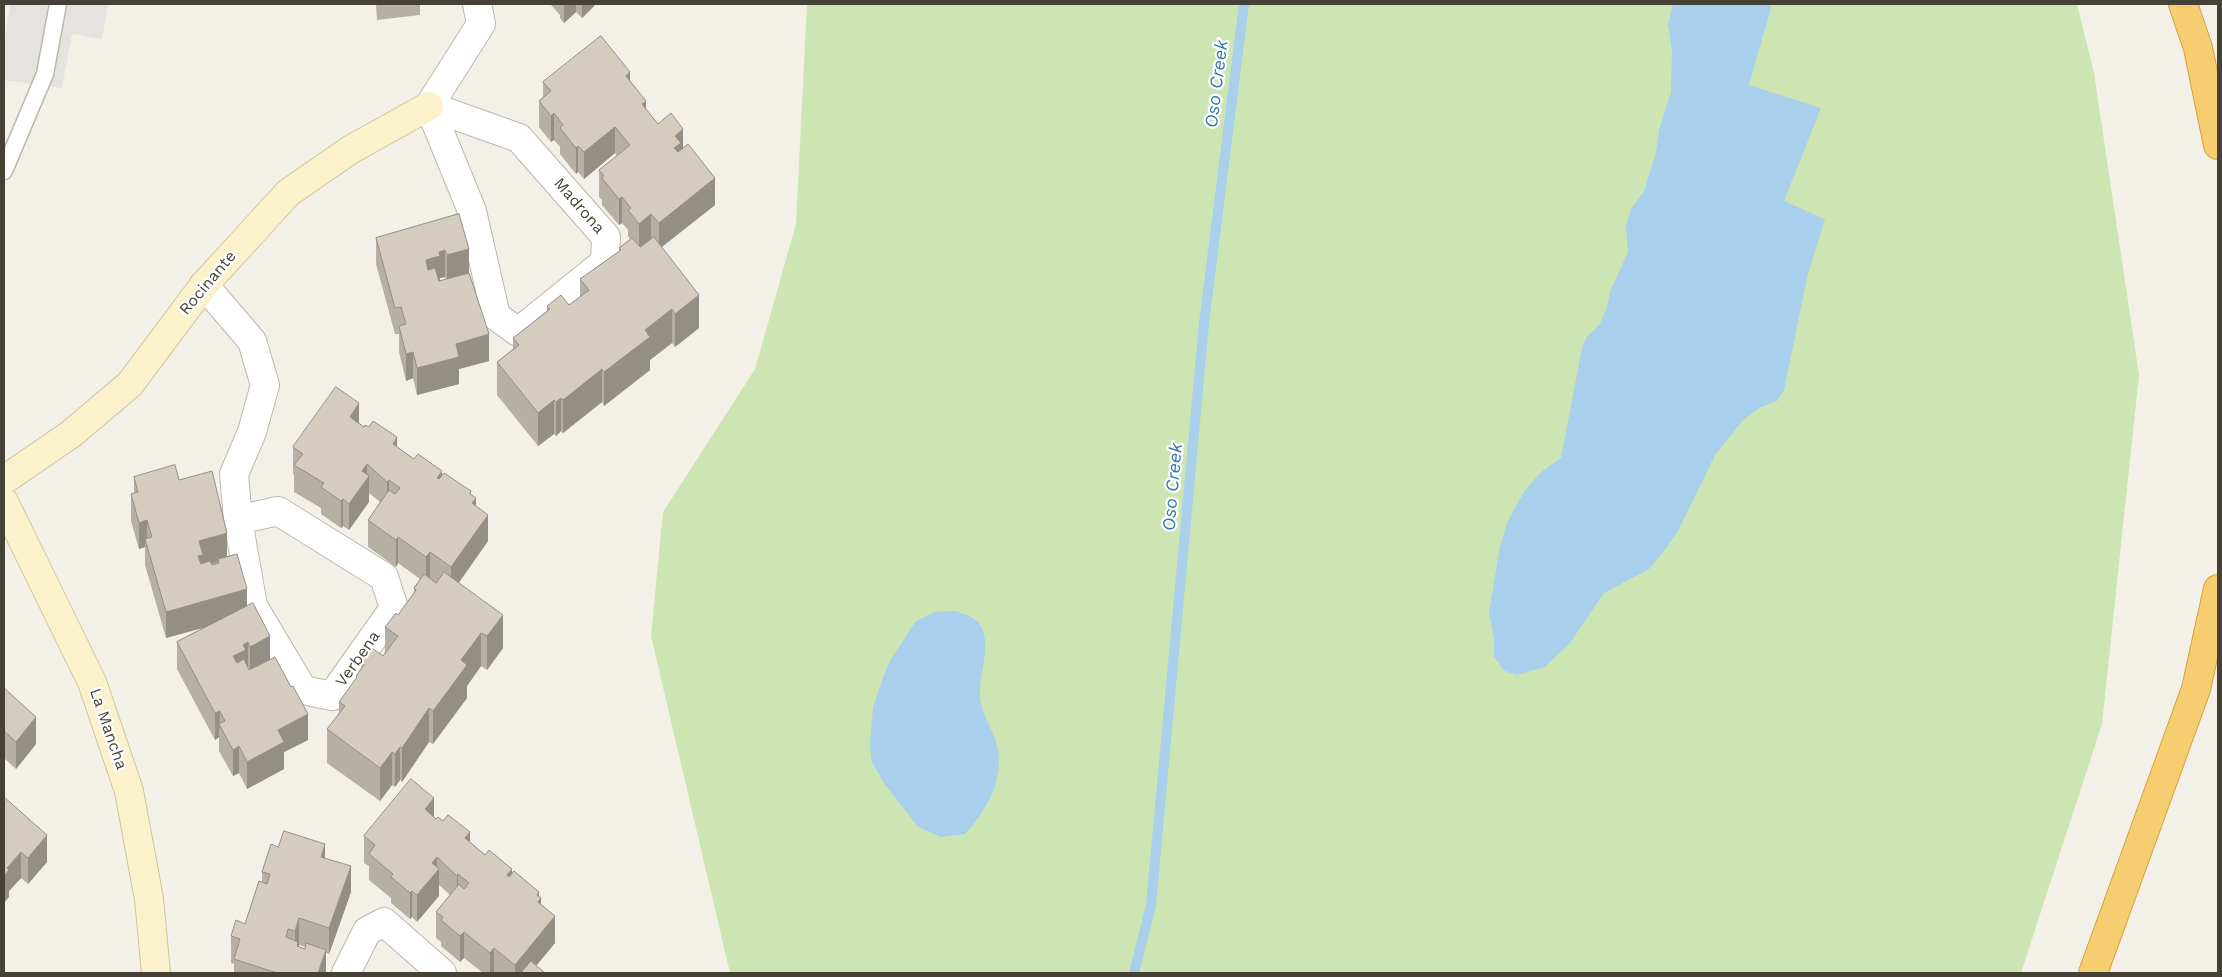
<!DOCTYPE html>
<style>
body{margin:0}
#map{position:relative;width:2222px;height:977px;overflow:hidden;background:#f3f0e8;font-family:"Work Sans",sans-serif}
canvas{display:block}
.frame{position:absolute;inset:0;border:5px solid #464137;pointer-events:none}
</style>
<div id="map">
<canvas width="2222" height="977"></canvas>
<div class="frame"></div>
</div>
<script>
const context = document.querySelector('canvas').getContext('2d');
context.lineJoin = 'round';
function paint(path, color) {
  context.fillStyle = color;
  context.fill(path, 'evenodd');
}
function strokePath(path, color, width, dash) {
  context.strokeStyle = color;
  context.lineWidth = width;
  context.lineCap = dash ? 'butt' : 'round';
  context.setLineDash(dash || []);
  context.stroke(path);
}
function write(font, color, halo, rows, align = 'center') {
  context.font = font + ' "Work Sans",sans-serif';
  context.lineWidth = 4.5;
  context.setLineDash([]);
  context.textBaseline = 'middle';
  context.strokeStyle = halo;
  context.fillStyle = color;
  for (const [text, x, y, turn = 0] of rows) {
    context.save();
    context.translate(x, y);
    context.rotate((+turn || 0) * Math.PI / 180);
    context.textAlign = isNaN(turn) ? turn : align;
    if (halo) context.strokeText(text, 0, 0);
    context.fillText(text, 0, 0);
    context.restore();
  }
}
const green = new Path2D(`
 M807,4h1270l17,69 45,302 -37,349 -81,249h-1291l-79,-337 12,-124 92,-143 41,-145z`);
const parking = new Path2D(`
 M10,4h98l-6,35 -30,-5 -10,54 -58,-8v-34z`);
const water = new Path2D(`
 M1673,4h99l-23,81 72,23 -37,93 41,18 -18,59 -23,112 -7,11 -16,6 -18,13 -28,35 -37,76 -11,16 -18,22 -45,24 -34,50 -25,24 -28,8 -12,-4 -11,-14v-19l-5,-25 11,-67 8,-25 16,-29 16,-19 21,-15 21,-110 4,-10 14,-14 7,-17 3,-15 18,-40 -2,-26 5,-17 13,-18 12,-38 3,-23 12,-38 1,-41 -4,-27z
 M956,611c6,3 16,5 21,10 17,17 2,52 3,73 0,16 7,26 13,40 16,36 -3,73 -28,100l-24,3 -23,-10 -34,-44 -12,-21 -2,-17 3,-38 9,-27 8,-19 25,-39 19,-10z`);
const stream = new Path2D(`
 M1134,973l17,-68 53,-582 40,-319`);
const lane = new Path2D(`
 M4,171l41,-97 13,-70`);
const street = new Path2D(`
 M429,106l90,32 87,99 -1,25 -87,70 -22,-16 -24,-105z
 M429,106l52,-82 -4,-20
 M204,285l48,56 13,44 -13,47 -18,42 4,46 15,86 50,84 29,6 62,-88 -10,-31 -106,-66 -40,9
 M346,973l21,-42 17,-9 58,51`);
const secondary = new Path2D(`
 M4,480l67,-46 59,-50 74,-99 84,-92 62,-43 79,-44
 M4,502l88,180 37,109 20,108 7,74`);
const highway = new Path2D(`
 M2183,4l15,44 20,97
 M2093,973l103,-284 22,-100`);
const wall = new Path2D(`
 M376,4h44v11l-43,5z
 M550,4h46l-14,14 -6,-6 -12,11 -4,-5v-3z
 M630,81l16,29 12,14 25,24 32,57 -53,42 37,81 -24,19 -3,-4 -22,17v10l-46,36 -2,-4 -39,31 -2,-2 -5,5 -2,-2 -16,12 -41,-51v-33l16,-13v-11l34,-27v-5l22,-1 11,-8v-18l39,-28v-3l11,-9 -2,-3v-6l-6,-7 -3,2 -17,-20v-5l-3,-3v-27l18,-14 -2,-3 -31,26 -6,-7 -2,2 -16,-20v-7l-6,-7 -3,2 -12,-15v-26l4,-4v-15z
 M459,214l10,59 20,88 -30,8v15l-42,11 -4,-17 -7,3 -7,-29v-18h-4l-19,-70v-26zM445,277l1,2 -6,2v-3z
 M359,424l38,23 17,12 28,16 29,20 17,46 -29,42 44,65 -16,22 -6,-4 -14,20v12l-34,46 -4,-2 -27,40 -2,-2 -5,7 -3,-2 -12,16 -53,-38v-34l12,-16v-11l17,-22v-4l5,-8v-6l22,-6 2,-4v-25l13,-12 16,-21v-6l6,-9 -22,-16 -2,4 -28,-20v-27l12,-18 -11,-9v9l-20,28 -6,-4 -2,2 -20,-14v-6l-27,-16v-17l-1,-2v-26z
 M134,477l45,3 48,77 20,49 23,54 38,80 -24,12v17l-37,20 -8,-16 -6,3 -14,-25v-14l-4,3 -38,-71v-27l30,-16 -41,12 -21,-73v-18l-6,2 -8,-28v-27h3z
 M4,688l32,56 -20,25 -12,-11z
 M4,797l43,65 -19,22 -7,-6 -12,13v6z
 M434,817l36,25 15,13 27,18 27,23 2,9 14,38 -19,23 9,7h-62l-19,-15 -4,4 -19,-16v-4l-5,-4v-26l14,-17 -11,-10v11l-22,26 -5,-5 -2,2 -19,-16v-5l-22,-18v-14l-5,-3v-27z
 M278,847l47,11 26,34 -22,62 -3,-1v20h-92v-9l-3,-1v-27l14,-12 17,-42v-10zM299,945l6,2v2l-6,-2z`);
const shadedWall = new Path2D(`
 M564,4h12v8l-12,11z
 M582,4h14l-14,14z
 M630,72v27l-4,-23z
 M646,101v26l-4,-23z
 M554,113v27l-3,2v-26z
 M615,127v26l-31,26v-27z
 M683,129v27l-2,2 -7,-10 1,-12z
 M578,146v26l-2,2v-26z
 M715,178v27l-56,44v-26z
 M622,197v26l-3,2v-26z
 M651,214v26l-12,11v-27z
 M469,249v26l-22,7v-27z
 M445,250v27l-5,1v5l-14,4v-27l13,-8z
 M699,295v33l-24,19v-33z
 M672,309v34l-22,17v10l-46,36v-34l41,-42z
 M489,334v27l-30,8v15l-42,11v-27l39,-24z
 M413,352v26l-7,3v-27z
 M602,369v33l-39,31v-33z
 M561,398v33l-5,5v-34z
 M554,400v34l-16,12v-33z
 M359,403v27l-9,-13z
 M397,437v27l-4,-20z
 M367,464v15l2,-3v26l-20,28v-26l13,-33z
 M442,471v27l-5,-20z
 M389,480v27l-2,1v-26z
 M476,498v27l-4,-22z
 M343,499v27l-2,2v-27z
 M488,515v26l-37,52v-26z
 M147,520v25l-2,-6v8l-6,2v-26z
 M227,533v26h-9v3l-15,4v15l-5,-25 1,-15z
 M398,537v26l-2,4v-27z
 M430,552v26l-4,5v-26z
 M247,589v27l-81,22v-26z
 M503,615v33l-16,22v-34z
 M481,633v33l-14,20v12l-34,46v-33l28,-51z
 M270,636v27l-20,10v-26z
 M248,642v27l-15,14v-27l10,-11z
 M429,708v34l-27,40v-34z
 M220,711l-1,26 -4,3v-27z
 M308,714v26l-24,12v17l-37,20v-27l31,-32z
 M36,717v27l-20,25v-27z
 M239,746v27l-6,3v-26z
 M400,747v33l-5,7v-33z
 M392,752v33l-12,16v-33z
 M434,798v26l-9,-15z
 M470,832v26l-5,-20z
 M47,835v27l-19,22v-26z
 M325,844v27l-4,-14z
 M21,852v26l-12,13v6l-5,6v-27l3,-8z
 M437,857v14l2,-2v27l-22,26v-27l15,-32z
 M351,866v26l-22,62v-26z
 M512,869v26l-5,-20z
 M458,874v27l-1,2v-27z
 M412,891v26l-2,2v-26z
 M539,892v8l2,-2v26l-4,-29z
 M555,916v27l-25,30h-15v-8z
 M299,918v27l-4,13v-27z
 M464,932v26l-4,4v-26z
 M494,948v25h-4v-20z
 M326,950v23h-8z`);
const building = new Path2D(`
 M601,36l29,36 -4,4 20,25 -4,3 16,20 13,-11 12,16 -8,7 6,7 -7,5 4,4 10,-8 27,34 -56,45 -8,-9 -12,10 -11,-14 3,-2 -9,-11 -3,2 -17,-21 2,-2 -5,-6 31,-25 -15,-18 -31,25 -6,-6 -2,2 -16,-20 3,-3 -9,-12 -3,3 -12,-15 12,-10 -8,-9z
 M459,214l10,35 -22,6 -2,-5 -6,2 1,4 -14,4 2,10 7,-2 4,13 30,-8 20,61 -33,10 3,13 -42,11 -4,-16 -7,2 -7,-28 7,-2 -5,-17 -6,1 -19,-70z
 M654,237l45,58 -24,19 -3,-5 -27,21 5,7 -46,35 -2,-3 -39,31 -2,-2 -5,4 -2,-2 -16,13 -41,-51 22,-17 -6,-7 37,-29 -3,-3 14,-11 8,10 20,-15 -9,-11 41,-29 -2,-2 13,-10 8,9z
 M336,387l23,16 -9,14 14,10 1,-2 4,2 4,-6 24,16 -4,7 21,15 4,-5 24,17 -5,7 2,1 5,-6 27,18 -1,3 6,4 -4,5 16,12 -37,52 -21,-15 -4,5 -28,-20 -2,3 -28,-20 21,-30 6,4 5,-6 -11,-8 -2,2 -20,-18 -5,7 7,5 -20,28 -6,-5 -2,2 -20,-14 3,-4 -30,-18 9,-11 -10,-7z
 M175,465l4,15 33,-9 15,62 -28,8 4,14 -5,1 3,8 9,-3 2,4 7,-2 -1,-4 19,-5 10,35 -81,23 -21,-73 7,-2 -5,-17 -8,3 -8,-29 7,-2 -4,-15z
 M444,572l59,43 -16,21 -6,-3 -20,27 6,5 -34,46 -4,-3 -27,40 -2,-1 -5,7 -3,-2 -12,16 -53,-39 18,-23 -6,-4 18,-25 -1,-1 8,-11 -3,-3 11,-14 11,8 15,-20 -13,-9 11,-14 2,2 18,-25 -2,-2 10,-14 12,9z
 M253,603l17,33 -20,11 -2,-5 -5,3 3,5 -13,6 4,7 7,-4 5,11 26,-13 16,30 2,-1 15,28 -30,16 6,12 -37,20 -8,-16 -6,4 -14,-26 6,-3 -5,-10 -5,2 -38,-71z
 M4,688l32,29 -20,25 -12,-11z
 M411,779l23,19 -9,11 11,10 2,-2 5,4 5,-6 22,17 -5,6 20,17 4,-5 23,19 -5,6 2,2 5,-6 25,21 -2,3 4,3 -3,4 17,14 -40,49 -21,-17 -4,5 -26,-21 -4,4 -19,-16 2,-3 -7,-5 23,-28 5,5 5,-6 -11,-9 -1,2 -20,-19 -5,6 7,6 -22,26 -5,-4 -2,2 -19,-16 2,-3 -24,-20 6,-9 -11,-9z
 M4,797l43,38 -19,23 -7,-6 -14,16 2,2 -5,6z
 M284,831l41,13 -4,13 30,9 -22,62 -30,-10 -4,13 -7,-2 -2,8 12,5 -1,4 8,3 1,-6 20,7 -8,23h-41l-43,-14 6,-20 -9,-3 5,-16 9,4 14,-43 8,3 3,-10 -8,-2 9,-28 7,3z
 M531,961l14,12h-24z`);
const streetNames = [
 ["Madrona",579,206,49],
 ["Rocinante",208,283,-50],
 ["Verbena",358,659,-55],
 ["La Mancha",108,729,71]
];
const waterNames = [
 ["Oso Creek",1217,84,-83],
 ["Oso Creek",1173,487,-85]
];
paint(green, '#cde5b3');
paint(parking, '#e5e3e0');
paint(water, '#a8cfec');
strokePath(stream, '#a8cfec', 10);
strokePath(lane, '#beb8ab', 19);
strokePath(street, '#beb8ab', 30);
strokePath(secondary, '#d0c49a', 30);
strokePath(highway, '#d5a240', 30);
strokePath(lane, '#fff', 16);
strokePath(street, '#fff', 28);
strokePath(secondary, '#fbf1ca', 28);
strokePath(highway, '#f6cd70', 28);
paint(wall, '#b6afa3');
paint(shadedWall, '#948f85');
paint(building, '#d4ccbe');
strokePath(building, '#948f85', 1);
write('16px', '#464137', '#fff', streetNames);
write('italic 18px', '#3677ac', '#fff', waterNames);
</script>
